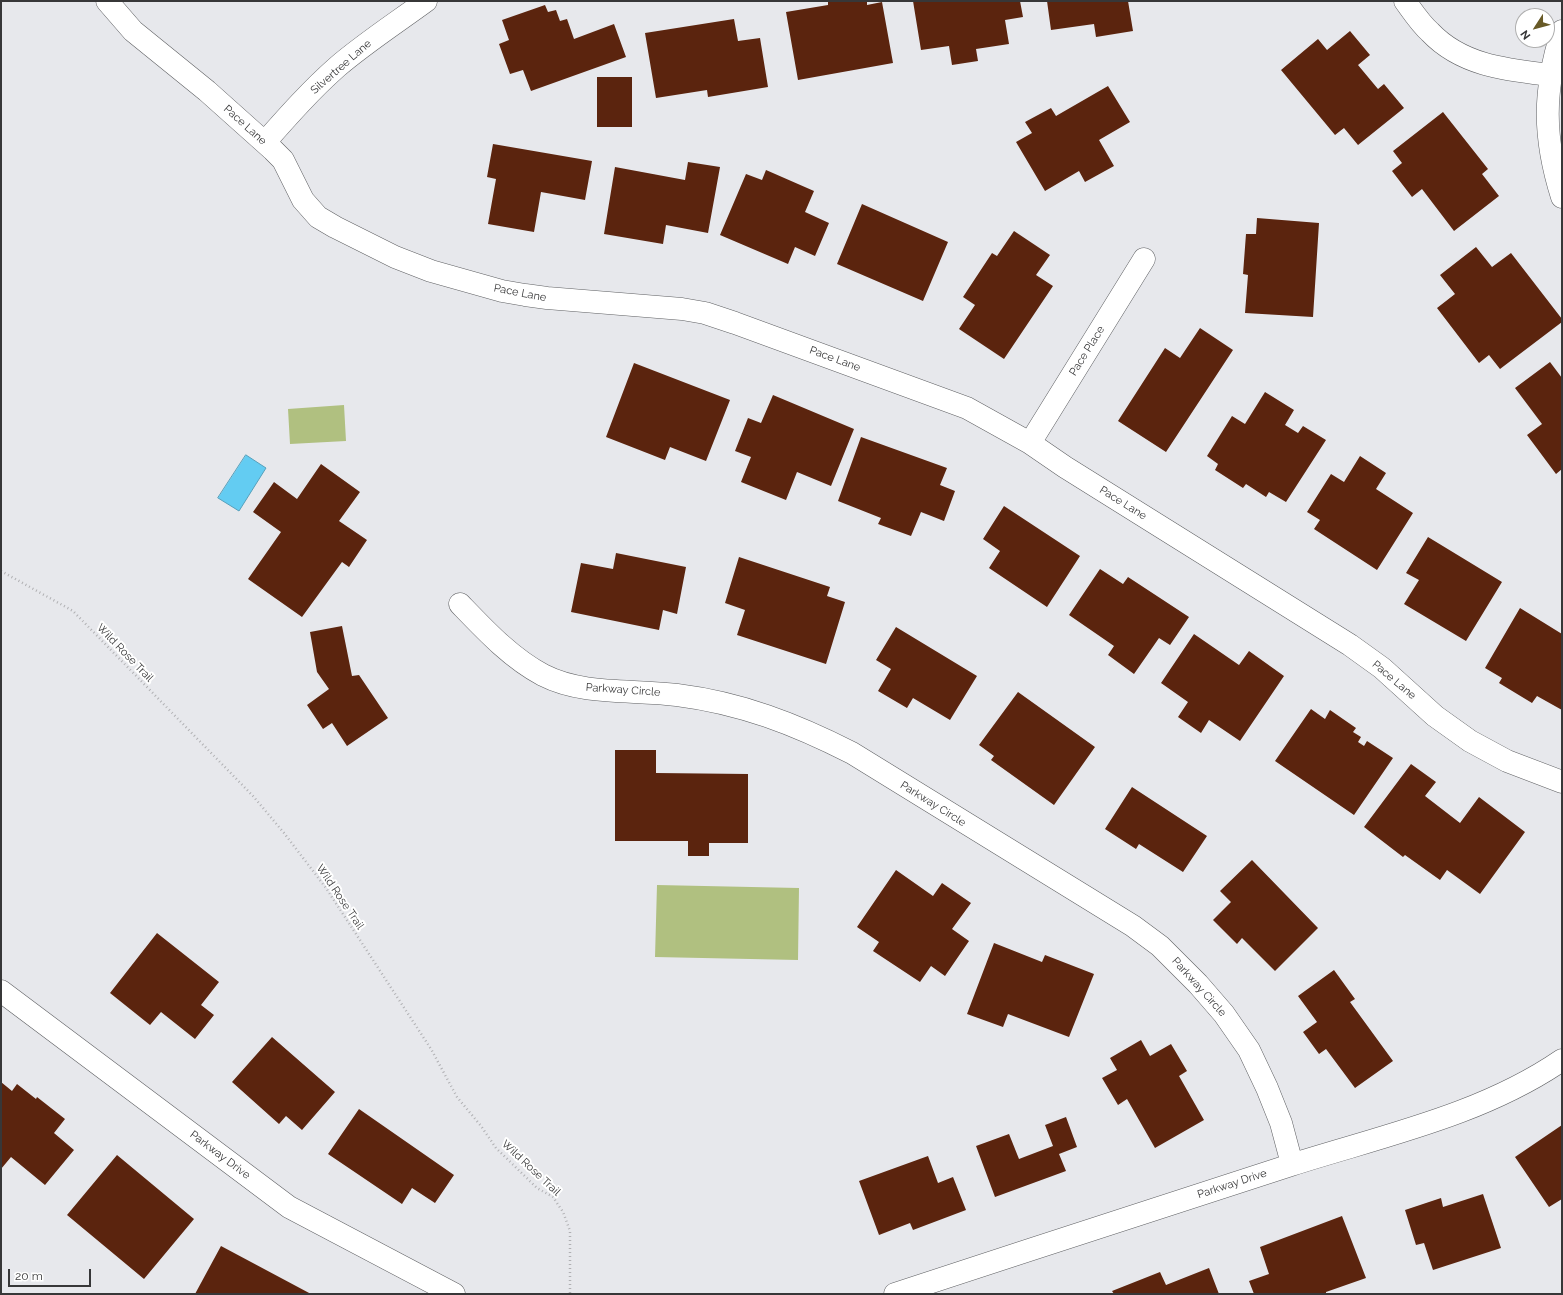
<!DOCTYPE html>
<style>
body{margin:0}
#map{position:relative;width:1563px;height:1295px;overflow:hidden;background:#e7e8ec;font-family:Raleway,sans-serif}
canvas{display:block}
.frame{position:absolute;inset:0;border:2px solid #373738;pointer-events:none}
.north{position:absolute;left:1515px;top:8px;width:40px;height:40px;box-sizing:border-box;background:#fff;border:1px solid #afafaf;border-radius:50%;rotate:234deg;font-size:11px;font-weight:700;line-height:16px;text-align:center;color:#373738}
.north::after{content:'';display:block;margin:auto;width:14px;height:18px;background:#685a27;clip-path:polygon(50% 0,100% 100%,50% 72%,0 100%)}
.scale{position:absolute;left:8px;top:1269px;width:83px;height:18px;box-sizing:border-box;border:2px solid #373738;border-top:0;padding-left:5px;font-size:12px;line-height:14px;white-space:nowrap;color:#373738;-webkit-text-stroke:3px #fff;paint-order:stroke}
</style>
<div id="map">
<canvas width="1563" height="1295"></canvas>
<div class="frame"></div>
<div class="north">N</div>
<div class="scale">20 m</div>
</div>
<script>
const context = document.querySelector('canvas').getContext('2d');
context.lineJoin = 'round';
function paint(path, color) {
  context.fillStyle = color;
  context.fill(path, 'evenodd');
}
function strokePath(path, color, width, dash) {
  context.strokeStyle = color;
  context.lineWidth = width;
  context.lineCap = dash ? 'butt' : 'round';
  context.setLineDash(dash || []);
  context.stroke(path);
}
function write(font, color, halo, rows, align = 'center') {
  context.font = font + ' Raleway,sans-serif';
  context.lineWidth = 4;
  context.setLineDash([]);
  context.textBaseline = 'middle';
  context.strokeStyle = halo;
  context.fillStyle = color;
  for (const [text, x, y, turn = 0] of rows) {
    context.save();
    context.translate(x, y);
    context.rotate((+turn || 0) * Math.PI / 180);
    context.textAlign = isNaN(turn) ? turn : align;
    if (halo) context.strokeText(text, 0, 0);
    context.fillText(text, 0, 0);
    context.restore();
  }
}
const green = new Path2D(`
 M344,405l2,36 -56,3 -2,-35z
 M657,885l142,3 -1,72 -143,-3z`);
const water = new Path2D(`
 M246,455l20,13 -27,43 -21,-13z`);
const building = new Path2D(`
 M828,1h39v4l15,-3 11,61 -95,17 -12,-68 42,-7z
 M913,1h107l3,16 -18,3 4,24 -33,5 2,12 -26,4 -3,-19 -28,4z
 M1047,1h81l5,30 -37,6 -2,-13 -43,6z
 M545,5l3,7 8,-2 4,11 7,-2 7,20 40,-15 12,33 -95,34 -8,-21 -13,4 -11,-30 10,-4 -7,-20z
 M734,19l4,22 22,-3 8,49 -60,10 -1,-7 -51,8 -11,-65z
 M1350,31l20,24 -12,10 20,24 6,-5 20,24 -46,37 -14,-17 -9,7 -54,-65 37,-31 9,11z
 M597,77h35v50h-35z
 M1108,86l22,36 -31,18 15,26 -29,16 -6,-11 -34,20 -29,-49 16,-9 -7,-11 26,-14 5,8z
 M1443,112l45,57 -6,5 17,22 -45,35 -32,-42 -10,8 -20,-26 10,-8 -9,-12z
 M493,144l99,17 -7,39 -44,-8 -7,40 -46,-8 8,-45 -9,-2z
 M688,162l32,5 -12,66 -42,-8 -3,19 -59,-10 11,-67 70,13z
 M766,170l48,21 -9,21 24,11 -14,33 -20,-9 -7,17 -68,-29 26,-61 16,6z
 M862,204l86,38 -25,59 -86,-37z
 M1257,218l62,5 -6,94 -68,-4 3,-38 -5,-1 3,-40h10z
 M1014,231l36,24 -14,20 17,11 -49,73 -45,-30 16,-24 -12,-8 29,-44 5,3z
 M1476,247l16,20 19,-14 51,66v3l-62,47 -11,-14 -10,8 -42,-55 18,-14 -15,-19z
 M1200,328l33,22 -67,102 -48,-31 47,-73 15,10z
 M1550,362l12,16v91l-6,5 -29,-39 15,-11 -27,-36z
 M634,363l96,37 -24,61 -36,-14 -5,13 -59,-23z
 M1265,392l29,18 -9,15 13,8 5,-7 23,14 -40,62 -17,-10 -3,5 -20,-13 -3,4 -28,-18 3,-6 -11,-8 25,-40 13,8z
 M773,395l81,34 -23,57 -34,-14 -11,28 -45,-18 10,-25 -16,-6 13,-33 13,5z
 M861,437l86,31 -7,17 15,6 -11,30 -23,-9 -10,24 -33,-12 3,-6 -43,-17z
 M1360,456l26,17 -10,16 37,24 -36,57 -63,-41 6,-9 -13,-8 24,-38 13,8z
 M321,464l39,28 -21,29 28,19 -18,27 -7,-5 -40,55 -54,-38 33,-47 -28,-20 21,-30 23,17z
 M1004,506l76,50 -33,51 -58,-39 11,-17 -17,-12z
 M1428,537l74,45 -36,59 -62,-37 15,-24 -13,-7z
 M616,553l70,14 -9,47 -14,-4 -4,20 -88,-18 10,-49 32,6z
 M739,557l91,30 -3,9 18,6 -19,62 -89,-29 8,-25 -20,-7z
 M1100,569l23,15 5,-7 61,40 -19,28 -11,-7 -25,36 -26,-19 6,-9 -45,-31z
 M1520,608l42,26v76l-25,-14 -5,7 -33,-20 3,-5 -17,-10z
 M342,626l10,50 7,-1 29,43 -41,28 -15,-23 -9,6 -16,-24 22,-16 -12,-17 -7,-40z
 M896,627l81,49 -27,44 -37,-22 -6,10 -29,-17 13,-22 -15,-9z
 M1194,634l45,31 10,-14 35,25 -44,65 -31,-21 -8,13 -23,-16 10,-15 -27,-19z
 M1018,692l77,55 -41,58 -63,-45 3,-4 -15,-11z
 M1311,709l14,10 5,-9 26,18 -3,4 8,5 -3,5 6,4 3,-5 26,17 -39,57 -79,-54z
 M615,750h41v23l92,1v69h-39v13h-21v-15h-73z
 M1411,764l25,18 -11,14 35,27 19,-26 46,35 -45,62 -33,-24 -7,10 -35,-25 -2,2 -39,-30z
 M1132,787l75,49 -24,36 -44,-28 -3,5 -31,-20z
 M1252,860l66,68 -43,43 -33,-33 -5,6 -24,-24 18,-18 -11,-11z
 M896,870l37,26 9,-13 29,20 -19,26 17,12 -24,35 -14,-10 -11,16 -47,-31 6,-9 -22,-15z
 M157,933l62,49 -18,23 13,10 -19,24 -34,-27 -11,13 -40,-32z
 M994,943l48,19 3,-7 49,19 -25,63 -61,-23 -5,13 -36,-13z
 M1334,970l21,29 -5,3 43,59 -38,27 -29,-39 -7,5 -16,-22 14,-10 -19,-26z
 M272,1037l63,55 -33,38 -16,-14 -7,8 -47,-42z
 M1141,1040l9,16 21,-12 16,27 -8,5 25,44 -49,28 -28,-49 -9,6 -16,-27 15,-8 -7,-12z
 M1,1082l11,9 5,-7 19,15 1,-2 28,22 -11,14 20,17 -29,35 -34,-28 -10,12z
 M359,1109l95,66 -19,28 -23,-15 -10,16 -74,-50z
 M1066,1117l11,30 -18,7 7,17 -71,26 -19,-51 33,-12 10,25 34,-13 -8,-21z
 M1562,1125v74l-13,8 -34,-50z
 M117,1155l77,64 -50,60 -77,-64z
 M928,1156l10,27 15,-6 13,33 -53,20 -3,-7 -31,12 -20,-54z
 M1483,1194l18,54 -68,22 -9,-27 -8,2 -11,-35 36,-12 2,9z
 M1342,1216l24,62 -40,14v2h-72l-5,-13 20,-7 -9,-27z
 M221,1246l90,48h-116z
 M1209,1268l10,26h-105l-2,-3 48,-19 6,13z`);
const path = new Path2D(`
 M1,571l72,40 180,185 31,37 42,55 105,161 26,48 24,29 15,22 41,40 16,9 10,15 7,19v63`);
const minor = new Path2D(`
 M107,1l26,30 74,60 66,59 10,10 20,40 15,17 17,10 60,30 36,14 71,20 23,4 22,3 135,11 23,4 30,10 232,85 63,35 35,24 285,178 32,23 53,48 35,25 37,20 55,21
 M1405,1c8,11 15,22 25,31 32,34 78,38 121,43
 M1562,31c-19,60 -19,106 0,166
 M265,142c23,-26 46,-52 72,-75 28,-24 59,-44 89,-66
 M1030,443l114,-184
 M460,604c25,26 51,54 83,71 41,21 90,14 134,20 64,8 118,29 175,58l281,173 27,20 38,38 26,30 25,36 18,38 14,35 11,41
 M1,991l288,216 165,87
 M895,1294c132,-43 264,-87 396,-129 91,-29 191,-50 271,-105`);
const streetNames = [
 ["Silvertree Lane",341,67,-41],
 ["Pace Lane",245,125,42],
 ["Pace Lane",520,293,11],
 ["Pace Place",1087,351,-58],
 ["Pace Lane",835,359,20],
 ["Pace Lane",1123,503,32],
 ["Wild Rose Trail",125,653,46],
 ["Pace Lane",1394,680,40],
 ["Parkway Circle",623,690,4],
 ["Parkway Circle",933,804,32],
 ["Wild Rose Trail",340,897,56],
 ["Parkway Circle",1199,987,48],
 ["Parkway Drive",220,1155,37],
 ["Wild Rose Trail",531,1168,43],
 ["Parkway Drive",1232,1184,-18]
];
paint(green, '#b0c080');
paint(water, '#63ccf2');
strokePath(water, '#569fba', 1);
paint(building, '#5b240e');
strokePath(minor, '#5f6063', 23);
strokePath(path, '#b0b0b3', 2.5, [1, 3]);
strokePath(minor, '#fff', 22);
write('11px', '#373738', '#fff', streetNames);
</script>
